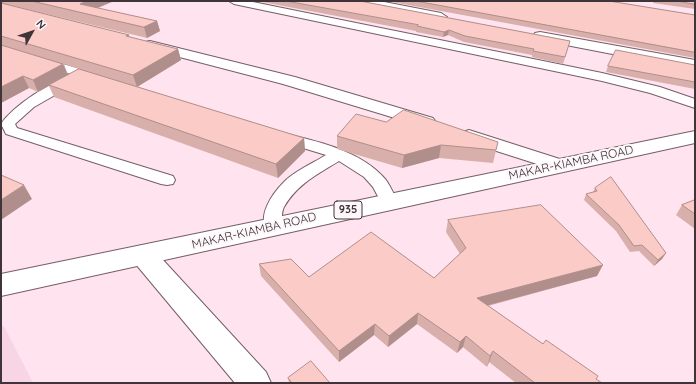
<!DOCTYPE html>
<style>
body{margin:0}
#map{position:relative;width:696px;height:384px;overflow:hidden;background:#ffe3ef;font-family:Quicksand,sans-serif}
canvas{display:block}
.frame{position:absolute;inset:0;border:2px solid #3f3439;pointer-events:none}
.north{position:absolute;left:12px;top:12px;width:40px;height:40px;-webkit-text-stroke:3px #fdf7fa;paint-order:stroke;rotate:50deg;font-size:11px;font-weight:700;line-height:16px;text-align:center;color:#3f3439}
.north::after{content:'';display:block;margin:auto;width:14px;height:18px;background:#3f3439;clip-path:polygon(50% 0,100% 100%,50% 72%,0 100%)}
</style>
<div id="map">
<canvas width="696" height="384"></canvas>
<div class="frame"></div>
<div class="north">N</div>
</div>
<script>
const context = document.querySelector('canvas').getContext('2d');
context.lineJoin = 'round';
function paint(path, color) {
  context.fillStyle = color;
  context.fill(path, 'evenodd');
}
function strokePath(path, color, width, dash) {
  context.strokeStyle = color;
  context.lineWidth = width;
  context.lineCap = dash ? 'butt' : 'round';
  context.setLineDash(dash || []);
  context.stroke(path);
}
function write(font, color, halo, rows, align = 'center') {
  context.font = font + ' Quicksand,sans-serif';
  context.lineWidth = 4;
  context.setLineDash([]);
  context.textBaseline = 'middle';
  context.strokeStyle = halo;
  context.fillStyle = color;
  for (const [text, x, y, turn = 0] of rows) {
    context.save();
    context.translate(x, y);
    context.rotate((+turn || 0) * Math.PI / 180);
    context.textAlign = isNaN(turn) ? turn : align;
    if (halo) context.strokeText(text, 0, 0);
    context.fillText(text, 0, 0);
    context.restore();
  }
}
const built = new Path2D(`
 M1,326h3l29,57h-32z`);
const service = new Path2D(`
 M229,1h19l354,72 58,14 35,12v9l-45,-15 -48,-12 -368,-77z
 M1,46l100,29 2,3 -6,4 -96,-29z
 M72,76l4,1 2,3 -2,3 -42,24 -19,17 2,4 156,48 2,4 -2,4 -6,1 -6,-1 -155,-50 -5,-10c12,-18 50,-43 71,-48z
 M282,133c35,8 80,18 104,47 5,7 8,15 12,22l-3,4 -6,2 -6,-2 -10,-19 -9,-10 -25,-16c-21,13 -42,23 -55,46 -4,7 0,16 -5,24l-6,2 -6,-2c-10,-16 6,-38 17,-49 9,-10 29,-19 42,-27l-49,-15 -2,-3 2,-3z`);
const minor = new Path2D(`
 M354,1h25l62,12 6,4 -6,4 -81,-16z
 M540,32l155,28v10l-160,-31 -2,-3 2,-3z
 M150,41l145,36 138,41 3,4 -3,4 -6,2 -6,-2 -138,-42 -138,-36 -2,-3 2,-3z
 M469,130l97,31 3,4 -3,4 -7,2 -97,-31 -3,-4 3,-4z
 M143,245l9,3 114,124 5,11h-36l-101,-121 -4,-7 4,-7z`);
const primary = new Path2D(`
 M695,131v12l-694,153v-22z`);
const wall = new Path2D(`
 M1,1h113l-16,7 59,13 3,10 -13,7 -146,-35z
 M257,1h103l210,40 -7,23 -31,-7v-2l-68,-13 -16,-7 -5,2 -27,-5v-1z
 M387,1h222l86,14v43z
 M654,1h41v8l-42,-6z
 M1,3l128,32 1,2 48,12 3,11 -44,27 167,51 1,13 -27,27 -224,-81 -5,-11 -11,6 -9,-4 -28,15zM64,64l15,5 -11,6z
 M695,65v24l-89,-17 2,-6z
 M386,122l112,20 -5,21 -54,-5 -37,10 -65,-19v-13z
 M595,188l71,65 -4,6 -8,7 -15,-15 -9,1 -14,-21 -32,-31 2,-6 7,-2z
 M695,200v29l-19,-14 6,-10z
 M448,220l149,56 -109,30 55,38 59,39h-86l-27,-21 -2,5 -24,-20 -6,6 -40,-29 -29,23 -14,-12 -35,27 -78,-86 -2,-12 50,13 125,1 26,-24 -14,-22z
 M288,378l42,5h-41z`);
const shadedWall = new Path2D(`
 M87,1h27l-29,12 -5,-9z
 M157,21l3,10 -13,7 -3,-11z
 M449,30l-1,5 -5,2 1,-5z
 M178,49l3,11 -44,27 -4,-12z
 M63,64l5,11 -30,17 -5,-12z
 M23,76l6,12 -28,15v-16z
 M304,138l1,13 -27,27 -2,-14z
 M441,145l-2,13 -37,10 2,-13z
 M24,185l8,14 -31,21v-20z
 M666,253l-4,6 -8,7 4,-6z
 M603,265l-6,11 -123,33 3,-11z
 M418,313l-1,11 -29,23 1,-11z
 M375,324l-1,11 -35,27v-11z
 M466,336l-3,11 -6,6 3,-11z
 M493,351l-4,11 -2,5 3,-11z`);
const building = new Path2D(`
 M32,1h55l-7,3 77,17 -13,6z
 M286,1h74l210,40 -5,16 -32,-6 1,-2 -69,-13 -16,-6 -5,2 -27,-6 1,-1z
 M416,1h193l86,14v37z
 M677,1h18v3z
 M1,3l128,32 -3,1 52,13 -45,26 -132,-39z
 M1,45l62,19 -30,16 -10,-4 -22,11z
 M616,50l79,15v17l-87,-16z
 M79,69l225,69 -28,26 -227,-79z
 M404,110l94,32 -2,8 -55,-5 -37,10 -67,-19 19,-22 30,8z
 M1,175l23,10 -23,15z
 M611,177l55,76 -8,7 -16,-15 -8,1 -15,-21 -33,-31 11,-3 -2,-3z
 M695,200v14l-13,-9z
 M541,205l62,60 -126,33 66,46 3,-4 52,36 -2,3 6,4h-67l-42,-32 -3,5 -24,-20 -6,6 -42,-29 -29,23 -14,-12 -36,27 -80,-87 32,-5 18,18 62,-45 63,46 32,-30 -18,-28z
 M311,361l19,22h-38l-4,-5z`);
const shields = [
 [348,210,28]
];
const shieldNames = [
 ["935",348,210]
];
const streetNames = [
 ["MAKAR-KIAMBA ROAD",571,163,-12],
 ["MAKAR-KIAMBA ROAD",254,231,-13]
];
paint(built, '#f8d5e4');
strokePath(service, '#755e68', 2);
strokePath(minor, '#755e68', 2);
strokePath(primary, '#755e68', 2);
paint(service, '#fff');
paint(minor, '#fff');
paint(primary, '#fff');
paint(wall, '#d8afab');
paint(shadedWall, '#b08e8b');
paint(building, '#fbcbc7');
strokePath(building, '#b08e8b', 1);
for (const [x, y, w] of shields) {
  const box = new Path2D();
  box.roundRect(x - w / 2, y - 9, w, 18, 3);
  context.fillStyle = '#fdf7fa';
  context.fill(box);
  strokePath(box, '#3f3439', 1);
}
write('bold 11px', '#3f3439', null, shieldNames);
write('12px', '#3f3439', '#fdf7fa', streetNames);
</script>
